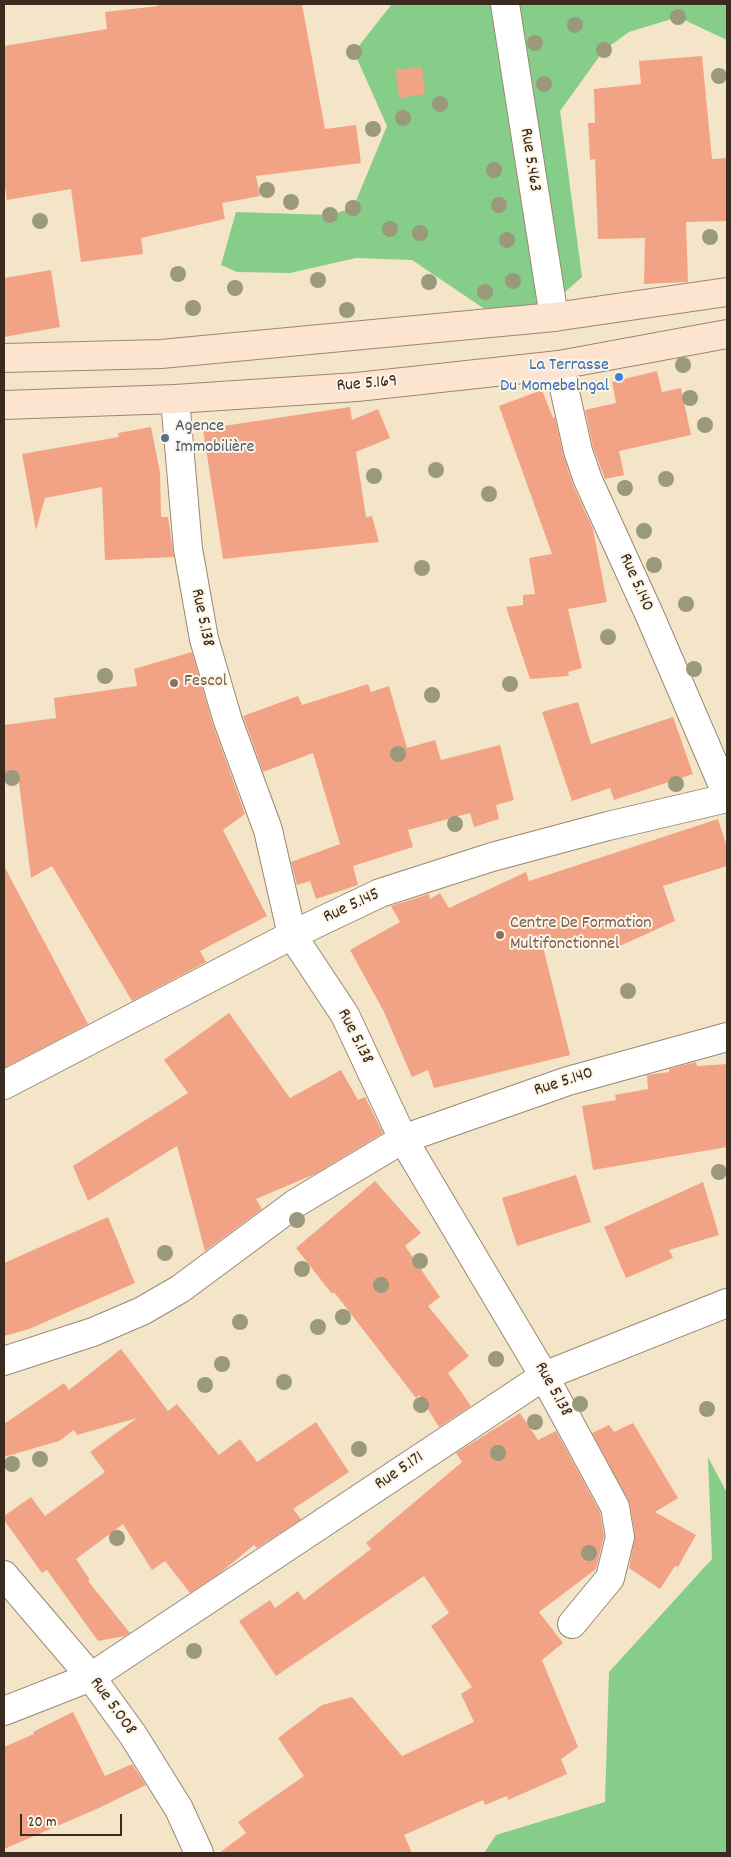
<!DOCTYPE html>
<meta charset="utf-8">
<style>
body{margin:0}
#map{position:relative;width:731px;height:1857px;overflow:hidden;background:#f4e5c8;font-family:Dekko,sans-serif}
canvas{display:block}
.frame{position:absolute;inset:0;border:5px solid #3b2a1e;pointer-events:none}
.scale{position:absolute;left:20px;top:1814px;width:102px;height:22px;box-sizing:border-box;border:2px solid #3b2a1e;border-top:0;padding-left:6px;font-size:15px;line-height:18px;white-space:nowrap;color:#3b2a1e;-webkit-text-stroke:4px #fcf5e5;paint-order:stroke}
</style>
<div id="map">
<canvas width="731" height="1857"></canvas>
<div class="frame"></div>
<div class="scale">20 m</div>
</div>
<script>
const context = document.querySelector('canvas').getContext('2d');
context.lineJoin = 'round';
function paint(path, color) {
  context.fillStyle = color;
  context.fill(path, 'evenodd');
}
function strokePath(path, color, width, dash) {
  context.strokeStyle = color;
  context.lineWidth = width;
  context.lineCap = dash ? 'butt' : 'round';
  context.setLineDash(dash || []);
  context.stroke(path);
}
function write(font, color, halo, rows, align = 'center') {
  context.font = font + ' Dekko,sans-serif';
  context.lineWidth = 4;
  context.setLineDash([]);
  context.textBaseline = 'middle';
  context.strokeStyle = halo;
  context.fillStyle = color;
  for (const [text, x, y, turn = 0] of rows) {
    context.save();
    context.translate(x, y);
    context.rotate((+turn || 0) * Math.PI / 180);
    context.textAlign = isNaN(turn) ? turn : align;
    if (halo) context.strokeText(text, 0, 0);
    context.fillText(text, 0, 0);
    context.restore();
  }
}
const green = new Path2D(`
 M392,4h335v36l-49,-23 -49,15 -25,18 -44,61 22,166 -25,22 -59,19 -86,-58 -56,-2 -66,15 -53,-1 -16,-7 15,-53 94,3 23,-7 34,-82 -33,-74z
 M708,1457l19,36v360h-243l12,-18 109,-33 4,-130 103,-113z`);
const building = new Path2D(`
 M157,4h145l23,125 31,-4 5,38 -105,13 4,20 -38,7 3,16 -84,19 2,16 -62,8 -10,-73 -64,11 -3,-21v-133l103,-17 -2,-17 53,-6z
 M702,56l10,103 15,-1v63l-41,1 2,60 -44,2 1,-46 -47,1 -3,-80 -5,1 -2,-37h7l-1,-34 47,-5 -2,-23z
 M422,67l3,27 -26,4 -3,-28z
 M51,270l9,57 -56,10v-59z
 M657,371l5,21 19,-4 10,47 -72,16 5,24 -19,4 -12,-32 -8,-37 31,-7 -4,-21z
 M542,390l11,28 2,-1 8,37 10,31 20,44 14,73 -39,7 14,59 -14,4 1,4 -39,3 -24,-72 17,-2v-10l12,-1 -6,-36 23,-4 -53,-148z
 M350,407l2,13 26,-11 12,29 -34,14 10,65 6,-1 7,26 -156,17 -20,-130z
 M151,427l9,45 1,45h7l6,40 -69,3 -3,-73 -57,11 -9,32 -14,-76 97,-17 -1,-4z
 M192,652l21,73 32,89 -22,16 44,86 -67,35 6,11 -74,39 -80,-135 -21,12 -13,-103 -14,1v-51l52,-7 -2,-20 83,-12 -3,-17z
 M368,684l3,8 18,-6 18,62 28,-8 6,20 59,-15 14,55 -18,5 3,14 -25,8 -4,-14 -62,17 5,17 -60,19 5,19 -42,14 -6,-18 -13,4 -6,-23 49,-18 -27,-91 -50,19 -20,-56 55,-20 4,9z
 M578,702l13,42 82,-27 20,57 -79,26 -4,-12 -38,13 -30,-89z
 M718,819l9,28v19l-64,20 12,35 -62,28 -3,-7 -67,5 27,108 -136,33 -6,-18 -16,7 -29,-67 -33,-60 50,-28 -9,-16 38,-12 1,5 10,-6 9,15 77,-36 3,9z
 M4,866l84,158 -84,44z
 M229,1013l61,85 51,-28 17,30 7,-3 18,36 -68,41 -59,25 6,10 -57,42 -28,-105 -89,55 -15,-35 115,-73 -24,-33z
 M696,1062l1,4 30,-2v83l-134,23 -11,-64 34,-6 -1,-5 33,-6 -1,-14 22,-3v-3z
 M576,1175l15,47 -74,24 -15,-48z
 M375,1181l46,52 -16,13 35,51 -12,9 41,50 -21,17 23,33 -32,21 -20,-32 -3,3 -82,-106 -2,2 -36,-46z
 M703,1182l16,53 -50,15 4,8 -47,20 -22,-51z
 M108,1217l27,66 -106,46 -25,7v-73z
 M121,1349l47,62 9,-7 42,51 21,-16 17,23 59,-40 33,50 -56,37 8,10 -1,1 -43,28 -3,-3 -34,28 -30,20 -25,-32 -13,9 -29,-46 -47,35 14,21 -2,1 42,52 -5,3 -27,5 -51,-71 -5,3 -38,-53v-4l27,-19 14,19 60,-44 -15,-20 47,-34 -60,17 -3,-5 -15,11 -55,16v-33l60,-41 5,7z
 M520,1413l18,27 18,-9 44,81 4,24 -8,33 -57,43 24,31 -21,17 36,87 -17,12 6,15 -59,26 -1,-4 -22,9 -2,-5 -79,35 8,18h-193l27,-20 -8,-11 66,-46 -26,-38 44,-33 30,-8 50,59 72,-34 -13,-28 11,-7 -41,-61 18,-13 -25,-37 -148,100 -37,-55 31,-21 5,8 23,-17 6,9 67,-51 -5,-6 96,-81 -6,-9z
 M633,1423l45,75 -23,14 41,23 -18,32 -3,-1 -15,23 -31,-21 6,-33 -5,-31 -38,-71 17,-8 5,7z
 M73,1712l32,64 27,-12 14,21 -47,23 -95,41v-102l30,-13 -1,-2z`);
const minor = new Path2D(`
 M505,4l49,313
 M559,365l19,86 10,29 62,136 77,179
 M175,399l13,150 16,90 24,82 40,109 24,105 53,80 58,124 141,237 71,131 5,30 -10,41 -38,46
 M4,1085l288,-150 88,-42 112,-36 116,-31 119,-28
 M4,1361l89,-29 49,-21 38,-22 116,-86 107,-64 165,-58 159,-44
 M4,1575l87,102 42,58 46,74 20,44
 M4,1711l87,-34 453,-301 183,-73`);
const secondary = new Path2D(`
 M4,358l157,-4 393,-37 173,-25
 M4,405l171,-6 182,-12 202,-22 168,-31`);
const trees = [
 [678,17],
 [575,25],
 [535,43],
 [604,50],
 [354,52],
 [719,76],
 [544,84],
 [440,104],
 [403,118],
 [373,129],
 [494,170],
 [267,190],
 [291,202],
 [499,205],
 [353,208],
 [330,215],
 [40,221],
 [390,229],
 [420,233],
 [710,237],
 [507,240],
 [178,274],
 [318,280],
 [513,281],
 [429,282],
 [235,288],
 [485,292],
 [193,308],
 [347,310],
 [683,365],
 [690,398],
 [705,425],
 [436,470],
 [374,476],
 [666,479],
 [625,488],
 [489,494],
 [644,531],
 [654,565],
 [422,568],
 [686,604],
 [608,637],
 [694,669],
 [105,676],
 [510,684],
 [432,695],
 [398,754],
 [12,778],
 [676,784],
 [455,824],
 [628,991],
 [719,1172],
 [297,1220],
 [165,1253],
 [420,1261],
 [302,1269],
 [381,1285],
 [343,1317],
 [240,1322],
 [318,1327],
 [496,1359],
 [222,1364],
 [284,1382],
 [205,1385],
 [580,1404],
 [421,1405],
 [707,1409],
 [535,1422],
 [359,1449],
 [498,1453],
 [40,1459],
 [12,1464],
 [117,1538],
 [589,1553],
 [194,1651]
];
const markers = [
 [619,377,5,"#3f7fe0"],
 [165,438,5,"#5c6f8a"],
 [174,683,5,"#8d6e63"],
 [500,935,5,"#8d6e63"]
];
const streetNames = [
 ["Rue 5.463",529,160,81],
 ["Rue 5.169",367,385,-5],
 ["Rue 5.140",635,583,66],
 ["Rue 5.138",201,618,78],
 ["Rue 5.145",352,907,-25],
 ["Rue 5.138",354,1037,63],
 ["Rue 5.140",564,1083,-18],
 ["Rue 5.138",552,1390,61],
 ["Rue 5.171",400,1472,-34],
 ["Rue 5.008",112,1707,54]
];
const shopNames = [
 ["La Terrasse",609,367],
 ["Du Momebelngal",609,388]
];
const serviceNames = [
 ["Agence",175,428],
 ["Immobilière",175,449]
];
const educationNames = [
 ["Fescol",184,683],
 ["Centre De Formation",510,925],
 ["Multifonctionnel",510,946]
];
paint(green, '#85cd88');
paint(building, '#f3a385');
strokePath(minor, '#988873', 30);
strokePath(secondary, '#988873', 30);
strokePath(minor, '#fff', 28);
strokePath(secondary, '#fde4d0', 28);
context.fillStyle = '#9a997c';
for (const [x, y] of trees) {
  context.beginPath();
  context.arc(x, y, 8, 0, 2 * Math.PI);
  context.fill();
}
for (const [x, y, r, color] of markers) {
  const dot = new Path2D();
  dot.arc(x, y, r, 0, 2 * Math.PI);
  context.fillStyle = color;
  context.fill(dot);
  strokePath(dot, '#fcf5e5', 2);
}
write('18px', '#3b2a1e', '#fcf5e5', streetNames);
write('18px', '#366cbe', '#fcf5e5', shopNames, 'right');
write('18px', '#4e5e75', '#fcf5e5', serviceNames, 'left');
write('18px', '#785e54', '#fcf5e5', educationNames, 'left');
</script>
